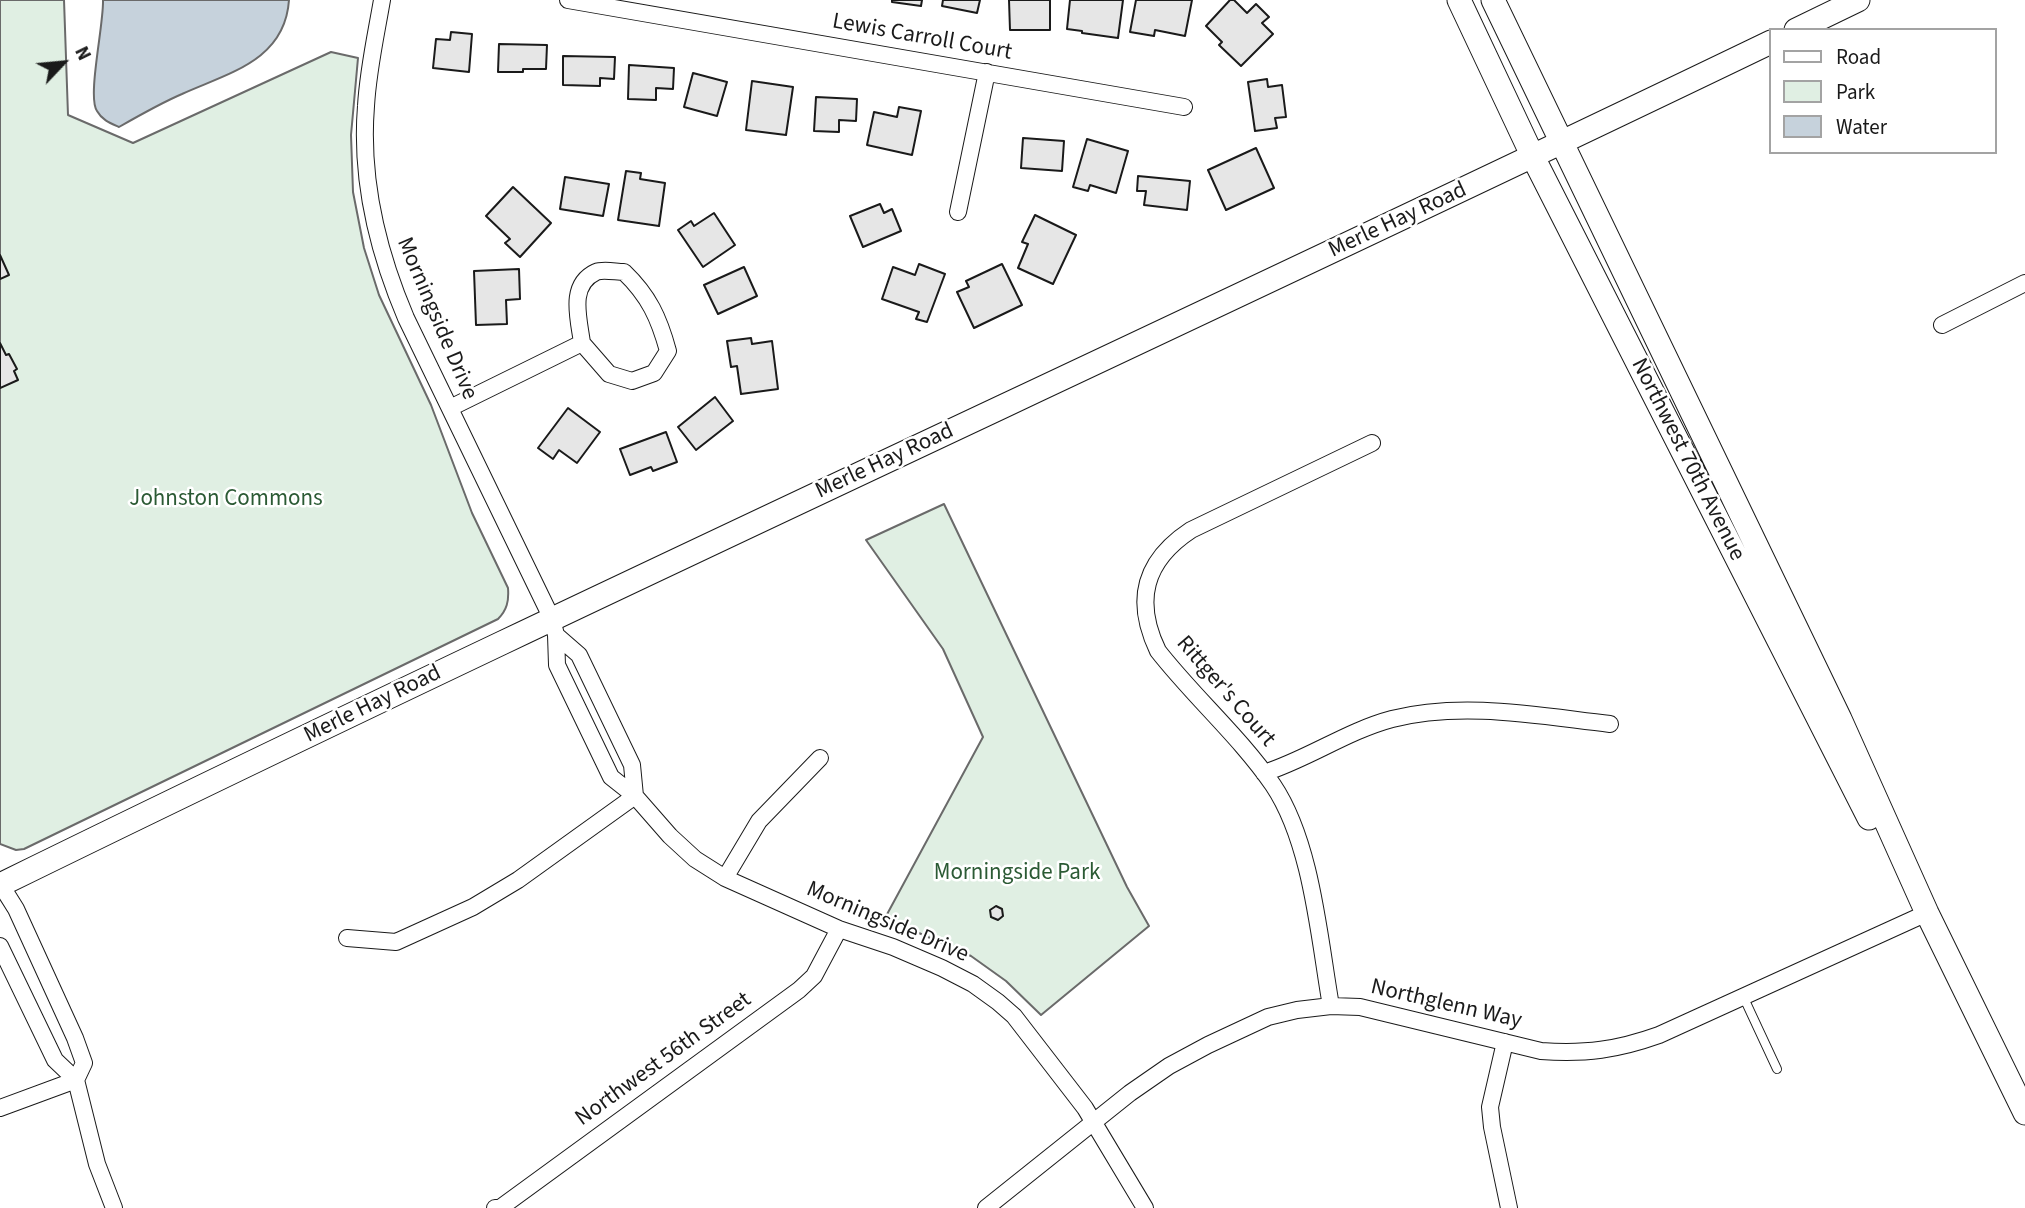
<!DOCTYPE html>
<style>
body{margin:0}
#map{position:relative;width:2025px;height:1208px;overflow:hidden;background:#fff;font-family:"Source Sans 3",sans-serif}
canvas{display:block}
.legend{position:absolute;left:1769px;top:28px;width:228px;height:126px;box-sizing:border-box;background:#fff;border:2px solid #a3a3a3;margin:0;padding:9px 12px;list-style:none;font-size:21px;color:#1a1a1a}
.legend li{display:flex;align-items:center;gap:14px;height:35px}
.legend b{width:35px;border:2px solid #a3a3a3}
.north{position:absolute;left:28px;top:28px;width:70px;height:70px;-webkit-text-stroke:5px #fff;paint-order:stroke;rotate:64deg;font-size:19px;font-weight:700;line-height:28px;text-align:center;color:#1a1a1a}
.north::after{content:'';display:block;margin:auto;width:24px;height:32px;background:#1a1a1a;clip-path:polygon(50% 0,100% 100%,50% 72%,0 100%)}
</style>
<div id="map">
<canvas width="2025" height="1208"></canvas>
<ul class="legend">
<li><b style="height:9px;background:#fff"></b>Road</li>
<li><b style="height:19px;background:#e0efe3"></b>Park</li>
<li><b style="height:19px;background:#c6d2dc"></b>Water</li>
</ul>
<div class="north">N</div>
</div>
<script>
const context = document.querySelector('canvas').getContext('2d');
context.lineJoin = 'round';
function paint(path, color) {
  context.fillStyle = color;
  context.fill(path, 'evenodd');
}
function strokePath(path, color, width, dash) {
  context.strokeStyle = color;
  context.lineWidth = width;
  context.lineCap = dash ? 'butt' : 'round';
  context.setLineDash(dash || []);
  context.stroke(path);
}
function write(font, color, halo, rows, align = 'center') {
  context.font = font + ' "Source Sans 3",sans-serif';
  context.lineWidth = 5;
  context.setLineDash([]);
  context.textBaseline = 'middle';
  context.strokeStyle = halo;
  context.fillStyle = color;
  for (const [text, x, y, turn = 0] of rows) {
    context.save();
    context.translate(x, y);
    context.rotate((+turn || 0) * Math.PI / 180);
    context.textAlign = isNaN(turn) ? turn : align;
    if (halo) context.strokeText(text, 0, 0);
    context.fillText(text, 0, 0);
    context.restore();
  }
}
const green = new Path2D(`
 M0,0h64l4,115 65,28 198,-91 27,6 -7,77 2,57 11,56 15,47 52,110 41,108 36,75c1,13 -1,22 -10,31l-474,230 -8,1 -16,-6z
 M944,504l183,383 22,39 -108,89 -35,-34 -35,-25 -86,-38 98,-181 -40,-88 -77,-109z`);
const water = new Path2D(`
 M103,0h186c-4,61 -61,73 -107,94 -21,9 -42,21 -63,33 -9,-4 -17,-7 -22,-16 -10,-14 7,-87 6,-111z`);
const building = new Path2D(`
 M892,0h30l-1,6 -29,-4z
 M943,0h37l-3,13 -35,-7z
 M1009,0h41v30h-40z
 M1070,0h53l-5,38 -36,-5v-2l-15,-2z
 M1136,0h56l-7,36 -30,-6 -1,6 -24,-4z
 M1230,0h4l13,13 9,-9 13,13 -7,6 11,11 -32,32 -22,-21 3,-3 -16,-16z
 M451,32l21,2 -3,38 -36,-4 3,-29 14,1z
 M499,44l48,1 -1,24h-23v3h-25z
 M563,56l52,1 -1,22 -14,-1v8l-37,-1z
 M629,65l45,3 -1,21 -17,-1v12l-28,-1z
 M693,73l34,9 -10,34 -33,-9z
 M1267,79l1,8 14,-2 4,32 -11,1 2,10 -22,3 -7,-49z
 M752,81l41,6 -7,48 -40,-5z
 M816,97l41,2 -1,22 -17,-1v12l-25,-1z
 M899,107l22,4 -9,44 -45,-10 7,-33 23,5z
 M1023,138l41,3 -2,30 -41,-3z
 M1087,139l41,12 -12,42 -26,-8 -2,6 -15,-4z
 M1256,148l18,40 -48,22 -18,-40z
 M626,171l15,2 -1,6 25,4 -6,43 -41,-6z
 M1138,176l52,5 -3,29 -43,-5 2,-14h-9z
 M565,177l44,7 -6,32 -43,-7z
 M513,187l38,36 -31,34 -15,-14 5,-4 -24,-23z
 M880,204l4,9 8,-4 9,22 -38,16 -13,-31z
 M714,213l21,32 -32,22 -25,-37 13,-9 3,5z
 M1035,215l41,20 -23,49 -35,-16 10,-24 -6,-2z
 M0,255l9,20 -9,4z
 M919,264l26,10 -18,48 -11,-3 3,-7 -37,-13 11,-32 22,8z
 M1002,264l20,41 -48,23 -17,-36 12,-5 -3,-6z
 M744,267l13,29 -39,18 -14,-29z
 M519,269l1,30 -14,1 1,24 -31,1 -2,-54z
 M751,338l1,6 20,-3 6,48 -37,5 -4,-28 -6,1 -4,-26z
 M0,343l6,12 3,-1 8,15 -3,2 4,9 -18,8z
 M715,397l18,24 -37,29 -18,-23z
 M568,408l32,24 -23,31 -18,-13 -6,9 -15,-11z
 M666,432l11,30 -24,9 -2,-4 -21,8 -10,-26z
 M996,906l6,3 1,7 -5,4 -7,-3 -1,-7z`);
const lane = new Path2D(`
 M1743,996l34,73`);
const street = new Path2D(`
 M382,0c-6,35 -14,70 -16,106 -6,74 11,144 40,212l146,301 4,16 1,30 54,112 24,19 -3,-31 -53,-110 -23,-20
 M568,0l616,107
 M958,212l29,-140
 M1942,325l83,-42
 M450,408l132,-65 27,31 23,7 22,-8 14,-22c-9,-33 -19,-55 -44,-79 -8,0 -21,-3 -28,0 -28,13 -17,47 -14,71
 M1264,773c44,-14 83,-42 128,-54 71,-18 147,-3 218,5
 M725,878l34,-57 61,-63
 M1,885l15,24 59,129 9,25 -8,17
 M347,938l49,4 77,-35 45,-27 117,-84 35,40 25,23 30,19 114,51 54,18 49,21 31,16 25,18 16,14 71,92 60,100
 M0,946l55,114 21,20 21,84 17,44
 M1331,1006c-12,-68 -19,-163 -58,-221 -33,-48 -79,-88 -115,-134 -24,-50 -14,-90 33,-121l181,-87
 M1505,1042l-15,65 2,20 17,81
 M0,1108l76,-28
 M495,1208h5l299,-218 15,-14 25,-47
 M986,1208l144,-115 39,-27 39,-21 60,-28 29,-7 34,-4 29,1 181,44c45,3 76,-1 118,-16l268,-122`);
const secondary = new Path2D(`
 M1459,0l74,157 336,661
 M1493,0l347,719 87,194 98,200
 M1796,30l62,-30
 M0,885c587,-288 1182,-559 1771,-843`);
const streetNames = [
 ["Lewis Carroll Court",922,38,10],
 ["Merle Hay Road",1398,221,-25],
 ["Morningside Drive",436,319,67],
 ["Northwest 70th Avenue",1687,460,63],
 ["Merle Hay Road",885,462,-25],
 ["Rittger's Court",1225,692,49],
 ["Merle Hay Road",373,705,-26],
 ["Morningside Drive",887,923,23],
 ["Northglenn Way",1446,1005,13],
 ["Northwest 56th Street",664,1060,-36]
];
const parkNames = [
 ["Johnston Commons",226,500],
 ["Morningside Park",1017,874]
];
paint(green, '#e0efe3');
strokePath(green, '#6a6a6a', 2);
paint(water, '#c6d2dc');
strokePath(water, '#6a6a6a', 2);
paint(building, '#e6e6e6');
strokePath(building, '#1a1a1a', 2);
strokePath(lane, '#1a1a1a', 10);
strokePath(street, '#1a1a1a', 18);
strokePath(secondary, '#1a1a1a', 25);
strokePath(lane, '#fff', 8);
strokePath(street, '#fff', 16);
strokePath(secondary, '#fff', 23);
write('23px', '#1a1a1a', '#fff', streetNames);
write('23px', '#2b5a34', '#fff', parkNames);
</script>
